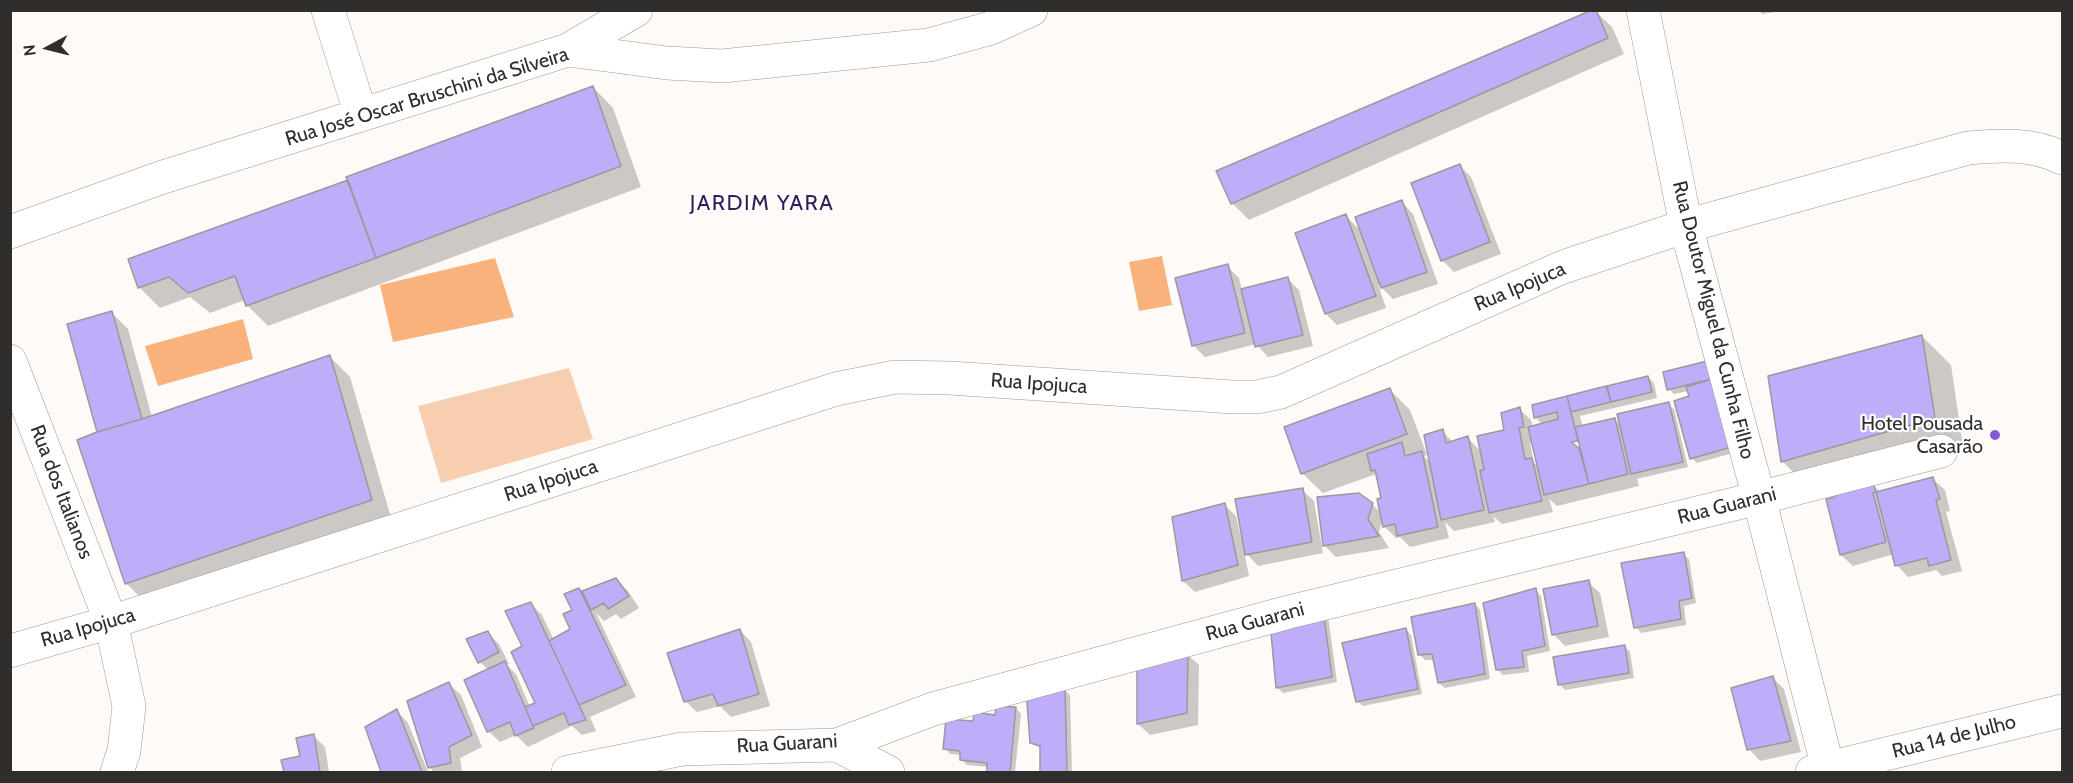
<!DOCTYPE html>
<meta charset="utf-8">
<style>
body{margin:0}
#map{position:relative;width:2073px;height:783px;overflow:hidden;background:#fefaf7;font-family:Cabin,sans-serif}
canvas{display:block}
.frame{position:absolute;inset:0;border:12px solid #302e2d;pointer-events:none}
.north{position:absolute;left:18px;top:18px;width:60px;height:60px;-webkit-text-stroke:4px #fff;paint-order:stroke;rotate:263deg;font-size:16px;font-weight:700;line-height:24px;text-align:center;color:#302e2d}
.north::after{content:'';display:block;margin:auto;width:21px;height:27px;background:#302e2d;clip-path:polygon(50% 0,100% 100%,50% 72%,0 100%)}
</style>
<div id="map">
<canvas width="2073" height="783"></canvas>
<div class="frame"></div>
<div class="north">N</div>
</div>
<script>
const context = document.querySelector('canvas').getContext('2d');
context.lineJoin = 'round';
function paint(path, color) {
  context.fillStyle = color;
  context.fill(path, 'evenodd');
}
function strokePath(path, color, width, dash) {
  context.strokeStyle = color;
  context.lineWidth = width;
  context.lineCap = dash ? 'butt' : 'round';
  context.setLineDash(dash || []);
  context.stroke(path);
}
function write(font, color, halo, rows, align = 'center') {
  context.font = font + ' Cabin,sans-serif';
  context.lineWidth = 4.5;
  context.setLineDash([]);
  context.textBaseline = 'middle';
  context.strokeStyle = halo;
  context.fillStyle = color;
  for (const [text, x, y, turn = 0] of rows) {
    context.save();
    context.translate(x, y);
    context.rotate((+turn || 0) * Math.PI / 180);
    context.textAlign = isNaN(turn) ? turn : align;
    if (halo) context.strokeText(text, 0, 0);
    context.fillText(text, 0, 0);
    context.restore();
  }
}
const green = new Path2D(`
 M569,368l24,71 -152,44 -23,-77z`);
const water = new Path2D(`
 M1162,256l10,49 -33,6 -10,-49z
 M495,258l19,59 -121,25 -13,-57z
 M243,319l10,40 -95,27 -13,-40z`);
const shadow = new Path2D(`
 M1759,10h28l-25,4z
 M1595,11l17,16 12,27 -375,166 -17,-17z
 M593,87l20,21 28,79 -373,139 -21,-21 -2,-5 -35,13 -20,-16 -30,11 -21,-21 211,-107z
 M1460,166l11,11 30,77 -47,18 -12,-12z
 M1402,202l11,12 25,70 -45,15 -15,-15 8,24 -49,17 -11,-11 20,-98 16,16z
 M1227,266l12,12 3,12 46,-11 11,11 14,56 -45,11 -12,-13 -51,13 -12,-12z
 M112,313l16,16 24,88 177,-61 21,21 42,144 -245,83 -21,-21 -28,-150z
 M1922,336l29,29 12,82 -152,43 -29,-29z
 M1718,360l22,91 -43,12 -5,-5 -2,-61 -2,-6 -14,3 -5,-5z
 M1648,377l6,6 3,15 -77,18 3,11 31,-8 8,8 46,-23 6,5 14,58 -51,12 2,7 -82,20 -8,-7 4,13 -51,12 -9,-8 2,6 -41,9 -9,-9 4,16 -39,9 -10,-10 -4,1 -12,-12 -1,-7 -4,13 10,16 -53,9 -12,-12 48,-41 10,10 1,-15 -7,-25 -53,19 -21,-20 87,-84 21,21 17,45 -3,1 7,7 11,-32 11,11 15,-4 13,14 24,-21 14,-22 12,11 2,8 10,-3 -8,-8 31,-20 3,4 -1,-4zM1580,439l3,13 -15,-11zM1530,443h3l6,24 -5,-4z
 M1933,479l12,11 5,21 -4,1 16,59 -20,5 -6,-6 -28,7 -11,-12 -3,-11 -41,12 -12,-11 -13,-55 45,-15 7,7z
 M1302,490l12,11 9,52 -65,13 -14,-15 5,25 -54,16 -12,-11 42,-76 11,11 5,22z
 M1683,554l6,5 7,44 -12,3 2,19 -45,8 -5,-6z
 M616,580l12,11 11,17 -18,11 -5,-5 -12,7 -8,-8 40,84 -46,20 6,14 -14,4 -10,-9 -44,21 -12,-12 -16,7 -12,-11v-61l-8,-8 7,-30 12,12 10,20 -2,1 9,9 14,33 7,-3 -13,-57 7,-43 11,11 12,25 18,-10 2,-19 5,-21 3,3z
 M1588,582l12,11 9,44 -44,9 -12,-12z
 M1536,590l5,6 9,55 -23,5 2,16 -26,3 -6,-6z
 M1475,604l5,6 10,69 -45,9 -6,-5 -4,-23h-10l-5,-5z
 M1328,616l9,66 -54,11 -6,-6 -5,-64z
 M1406,629l5,6 11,59 -59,12 -6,-5z
 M740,630l11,12 19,64 -39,11 -11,-11 -23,6 -12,-11z
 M1625,647l5,5 4,26 -69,12 -6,-6z
 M1187,654l12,11 -1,60 -48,10 -12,-11z
 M1773,678l11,11 17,63 -41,9 -11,-12z
 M449,684l12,11 21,52 -22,11 2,14h-28l-4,-4z
 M1064,690l6,5 2,77h-30v-23l-11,-7z
 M1016,708l5,6 -6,58h-27l1,-5 -22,-2 -6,-6 1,-4 -12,-1 -5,-6 29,-25z
 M397,711l11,12 20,49h-45l-16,-44z
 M314,736l11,11 4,25h-44l-2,-11 19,-4z`);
const building = new Path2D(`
 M1592,10h4l12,28 -377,166 -15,-33z
 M593,86l28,80 -245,92 -30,-81z
 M1460,164l30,78 -49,19 -30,-78z
 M348,180l28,78 -130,48 -11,-30 -47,17 -19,-16 -31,11 -10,-29z
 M1402,200l25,72 -46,16 -26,-71z
 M1346,214l30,82 -51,18 -30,-81z
 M1228,264l17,69 -53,13 -17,-68z
 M1288,277l15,58 -48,12 -14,-58z
 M112,311l30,108 -45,13 -30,-108z
 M1922,335l13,83 -154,44 -13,-86z
 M330,355l42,145 -247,84 -48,-144 20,-8 45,-13z
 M1719,358l5,18 -57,14 -4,-18z
 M1648,376l4,16 -41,10 -4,-16z
 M1715,378l20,68 -45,13 -16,-58 15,-5 -3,-9z
 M1606,386l5,16 -40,10 -4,-16z
 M1390,388l17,46 -106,40 -17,-47z
 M1567,396l11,45 -7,1 8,6 10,36 -45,11 -16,-68 30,-8 -1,-7 -23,6 -2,-13z
 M1669,402l14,60 -52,12 -14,-60z
 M1520,407l4,20 -5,1 6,31 7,-1 10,43 -53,12 -9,-42 4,-2 -7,-33 27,-6 -3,-17z
 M1615,418l13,56 -39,10 -14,-57z
 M1443,429l3,14 22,-7 16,74 -43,10 -17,-85z
 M1402,442l3,14 17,-5 16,76 -41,9 -2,-12 -12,3 -6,-28 4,-1 -6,-28 -4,1 -4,-17z
 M1933,477l7,22 -4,1 15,60 -22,6 -2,-8 -32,8 -19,-74z
 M1873,483l3,9 -3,1 13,49 -46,13 -14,-56 9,-2v-4z
 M1303,488l9,54 -67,13 -10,-56z
 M1359,493l14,10 -5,16 11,17 -56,10 -6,-49z
 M1225,503l13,62 -56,16 -10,-64z
 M1684,552l8,46 -13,3 2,18 -47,9 -13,-65z
 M616,578l13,18 -21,13 -4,-6 -13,7 -9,-19z
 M1589,580l9,46 -46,9 -9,-46z
 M579,588l47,97 -47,20 -30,-64 21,-12 -7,-15 9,-4 -8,-16z
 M1536,588l9,58 -23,5 2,16 -28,3 -13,-67z
 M531,602l18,39 37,79 -17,5 -5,-12 -31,13 -8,-19 10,-4 -24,-51 11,-6 -17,-35z
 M1475,603l10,71 -47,9 -6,-29 -14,1 -7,-38z
 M1323,609l9,68 -56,11 -6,-66z
 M1406,628l12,61 -62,13 -14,-59z
 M740,629l19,65 -41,12 -5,-12 -29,8 -17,-49z
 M488,631l11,21 -21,11 -12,-24z
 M1625,645l4,28 -71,12 -5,-28z
 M1188,652l-1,61 -50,11v-60z
 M505,661l29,67 -19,8 -5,-14 -23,10 -23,-52z
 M1773,676l18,65 -44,9 -16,-62z
 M449,682l23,53 -23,12 2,16 -23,5 -21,-67z
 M1065,688l2,84h-27v-26l-10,-3 -4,-54z
 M996,706l20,1 -6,65h-23v-9l-27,-3v-9l-17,-2 3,-30 27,2 1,-9 21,3z
 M397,709l25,63h-41l-16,-45z
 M314,734l6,38h-36l-3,-12 19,-4 -4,-18z`);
const minor = new Path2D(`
 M328,10l33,105
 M1643,10l43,216 73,272 69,270
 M568,50l68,-40
 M10,232l150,-54 408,-128 99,13 55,3 207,-21 62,-17 40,-18
 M10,361l101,261 18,84 -5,45 -7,21
 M10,651l101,-29 725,-233 59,-12 55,1 283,19h24l24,-5 282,-125 123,-41 282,-78c33,-3 64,-5 94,10
 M837,745l51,27
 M568,772l114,-23 155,-4 96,-36 356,-97 470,-114 182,-47
 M1812,772l250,-61`);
const markers = [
 [1995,435,6,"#825cd6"]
];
const streetNames = [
 ["Rua José Oscar Bruschini da Silveira",427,97,-17],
 ["Rua Ipojuca",1520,287,-23],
 ["Rua Doutor Miguel da Cunha Filho",1713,320,76],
 ["Rua Ipojuca",1039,384,4],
 ["Rua Ipojuca",551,481,-18],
 ["Rua dos Italianos",61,492,69],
 ["Rua Guarani",1727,506,-14],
 ["Rua Guarani",1255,622,-15],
 ["Rua Ipojuca",88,628,-16],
 ["Rua 14 de Julho",1954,737,-14],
 ["Rua Guarani",787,744,-3]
];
const poiNames = [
 ["Hotel Pousada",1983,424],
 ["Casarão",1983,447]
];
const quarterNames = [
 ["JARDIM YARA",762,204]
];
paint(green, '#f8ceb0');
paint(water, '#fab27c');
paint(shadow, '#0003');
paint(building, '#bfadfa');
strokePath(building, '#9a999e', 1.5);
strokePath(minor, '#9d9996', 34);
strokePath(minor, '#fff', 33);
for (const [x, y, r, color] of markers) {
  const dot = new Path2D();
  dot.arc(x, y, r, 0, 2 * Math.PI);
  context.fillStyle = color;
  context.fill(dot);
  strokePath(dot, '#fff', 2);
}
write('20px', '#302e2d', '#fff', streetNames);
write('20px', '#302e2d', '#fff', poiNames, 'right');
context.letterSpacing = '1.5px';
write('22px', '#311e58', '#fff', quarterNames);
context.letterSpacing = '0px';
</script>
